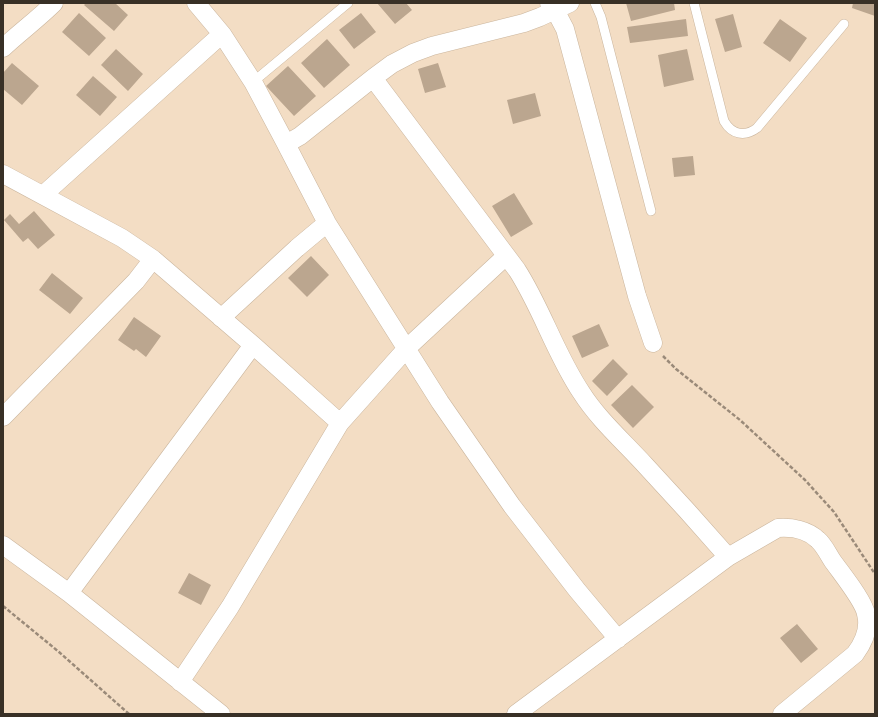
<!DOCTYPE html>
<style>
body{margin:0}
#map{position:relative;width:878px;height:717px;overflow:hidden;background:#f3ddc4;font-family:Arial,sans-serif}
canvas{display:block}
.frame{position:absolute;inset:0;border:4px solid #383026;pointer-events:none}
</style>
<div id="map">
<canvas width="878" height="717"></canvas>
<div class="frame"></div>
</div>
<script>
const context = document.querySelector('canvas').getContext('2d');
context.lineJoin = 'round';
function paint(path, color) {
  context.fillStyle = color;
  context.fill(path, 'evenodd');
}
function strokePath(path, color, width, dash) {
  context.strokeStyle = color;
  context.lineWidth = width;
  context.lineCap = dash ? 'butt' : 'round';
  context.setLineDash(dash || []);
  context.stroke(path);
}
const building = new Path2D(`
 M86,3h29l13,12 -14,16 -30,-26z
 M377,3h29l6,7 -17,14z
 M626,3h48l1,7 -44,11z
 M853,3h22v13l-23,-8z
 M79,13l27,25 -17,18 -27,-24z
 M361,13l15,19 -22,17 -15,-19z
 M733,14l9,33 -17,5 -10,-33z
 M686,19l2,17 -58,7 -3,-16z
 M780,19l27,19 -17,24 -27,-19z
 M327,39l23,26 -26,23 -23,-25z
 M116,49l27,25 -15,17 -27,-26z
 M687,49l7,31 -30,7 -6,-32z
 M12,63l27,23 -17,19 -19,-16v-16z
 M438,63l8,24 -21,6 -7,-24z
 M288,66l28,30 -22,20 -28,-30z
 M93,76l24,21 -17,19 -24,-21z
 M535,93l6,23 -28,8 -6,-24z
 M693,156l2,19 -21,2 -2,-19z
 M514,193l19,31 -22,13 -19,-31z
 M34,211l21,24 -17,14 -10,-11 -5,4 -19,-22 6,-6 9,10z
 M311,256l18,19 -22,22 -19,-19z
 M52,273l31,25 -13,16 -31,-24z
 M134,317l27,19 -15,21 -10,-8 -2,2 -16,-11z
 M599,324l10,22 -27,12 -10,-22z
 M613,359l15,15 -21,22 -15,-15z
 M632,385l22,22 -21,21 -22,-23z
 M189,573l22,12 -10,20 -23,-12z
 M797,624l21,25 -17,14 -21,-25z`);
const path = new Path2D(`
 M663,356l13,13 64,51 65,60 29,32 41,62
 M3,606l56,46 70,62`);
const lane = new Path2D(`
 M595,3l6,14 50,194
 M694,3l30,118c8,14 21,16 33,7l87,-104
 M253,82l95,-79`);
const street = new Path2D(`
 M196,3l26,31 31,48 33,62 14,-8 73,-58 19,-14 21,-11 19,-7 92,-23 16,-6 30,-14
 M549,3l6,7 10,19 72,267 16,47
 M3,48c17,-16 35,-29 51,-45
 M373,78l144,192c25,39 38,83 64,122 17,27 42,49 64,73 28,30 56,61 83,92
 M286,144l41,79 113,179 72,104 65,84 41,49
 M3,174l119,64 31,21 100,86 87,78
 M43,195l179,-161
 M221,318l76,-70 30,-25
 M3,417l133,-136 17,-22
 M3,545l66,48 152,121
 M69,593l184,-248
 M180,682l50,-75 110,-184 67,-75 99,-92
 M516,714l212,-157 50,-29c14,-1 30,2 40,12 6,5 10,14 14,20 9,13 32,41 34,54 4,15 -2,28 -11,40l-73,60`);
paint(building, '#bba68f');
strokePath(lane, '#cab59d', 10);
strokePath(street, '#cab59d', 19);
strokePath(path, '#9a8a79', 2.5, [4, 2]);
strokePath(lane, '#fff', 9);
strokePath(street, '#fff', 18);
</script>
